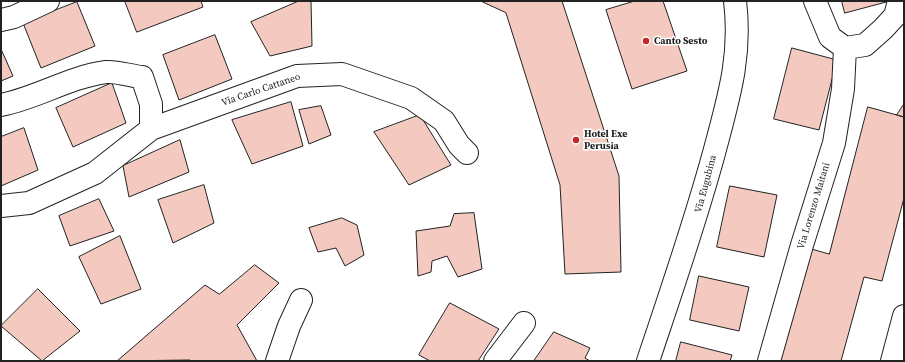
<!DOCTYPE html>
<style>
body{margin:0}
#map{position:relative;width:905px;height:362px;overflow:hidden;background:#fff;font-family:"Source Serif 4",serif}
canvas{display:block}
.frame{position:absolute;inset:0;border:2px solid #222;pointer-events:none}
</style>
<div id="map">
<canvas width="905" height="362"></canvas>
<div class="frame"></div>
</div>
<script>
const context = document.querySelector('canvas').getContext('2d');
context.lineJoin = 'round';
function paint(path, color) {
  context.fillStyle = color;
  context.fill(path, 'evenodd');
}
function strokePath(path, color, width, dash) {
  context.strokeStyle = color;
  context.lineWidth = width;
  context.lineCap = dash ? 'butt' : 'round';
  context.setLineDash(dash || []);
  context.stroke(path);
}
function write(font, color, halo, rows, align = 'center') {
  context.font = font + ' "Source Serif 4",serif';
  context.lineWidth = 3;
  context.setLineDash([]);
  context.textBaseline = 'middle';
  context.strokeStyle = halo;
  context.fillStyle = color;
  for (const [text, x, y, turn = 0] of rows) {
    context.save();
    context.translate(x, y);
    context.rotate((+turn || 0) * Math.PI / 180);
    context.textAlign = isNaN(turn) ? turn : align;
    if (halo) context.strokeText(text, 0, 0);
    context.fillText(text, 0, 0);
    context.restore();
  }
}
const building = new Path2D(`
 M125,1h76l2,6 -66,25z
 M299,1h12l1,45 -42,10 -19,-34z
 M481,1h81l57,175 2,96 -56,2 -5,-89 -54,-172z
 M635,1h28l24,70 -55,18 -26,-79z
 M842,1h48l-45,12z
 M77,2l18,44 -54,22 -18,-45z
 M215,35l17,44 -53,21 -16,-45z
 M792,48l45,12 -18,70 -45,-11z
 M1,49l12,27 -12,5z
 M112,83l14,40 -53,24 -17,-39z
 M291,102l12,44 -51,18 -20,-44z
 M904,104v13l-7,-2z
 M321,106l10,29 -22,9 -10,-34z
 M868,107l36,10v81l-22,83 -18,-4 -23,84h-63l30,-113 21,6z
 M420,115l31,50 -42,20 -35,-53z
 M24,128l14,42 -37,16v-49z
 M180,140l9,32 -60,25 -6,-31z
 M204,185l10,38 -41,20 -15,-43z
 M730,186l47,9 -13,62 -47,-10z
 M99,199l15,32 -44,15 -11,-30z
 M474,213l8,56 -24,8 -11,-21 -15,5 -1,11 -13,4 -2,-45 34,-5 4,-12z
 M342,218l15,7 7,30 -19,11 -9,-18 -18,4 -9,-24z
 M120,236l21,53 -40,15 -22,-47z
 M255,265l24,18 -42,42 20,36h-66l-1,-1 -73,1 88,-76 14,9z
 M699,276l50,11 -10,44 -49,-11z
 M38,289l42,42 -38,30 -41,-35z
 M450,303l49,26 -21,32h-48l-11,-6z
 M554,332l36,16 -5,10 5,3h-56z
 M681,342l51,13 -2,6h-54z`);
const street = new Path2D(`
 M815,1l15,36 15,11 20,-3 18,-16 12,-13 4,-15
 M1,20l13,-3 34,-16
 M1,105c36,-7 68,-28 105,-33 11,-1 25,4 36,5l9,27v25l-56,44 -66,30 -28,3
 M151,129l146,-53 45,-2 69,24 33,23 15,24 8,8
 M277,361l12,-35 12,-26
 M495,361l29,-38
 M769,361l33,-116 32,-102 9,-54 2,-41
 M892,361l12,-45`);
const secondary = new Path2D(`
 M648,361c23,-69 47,-138 66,-208 14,-53 28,-96 21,-152`);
const markers = [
 [646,41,4,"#c62828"],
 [576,140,4,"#c62828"]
];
const poiNames = [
 ["Canto Sesto",654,41],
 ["Hotel Exe",584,134],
 ["Perusia",584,146]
];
const streetNames = [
 ["Via Carlo Cattaneo",261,90,-19],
 ["Via Eugubina",706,184,-75],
 ["Via Lorenzo Maitani",814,206,-73]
];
paint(building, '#f3c9c0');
strokePath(building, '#222', 1);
strokePath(street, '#222', 24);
strokePath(secondary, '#222', 24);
strokePath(street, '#fff', 22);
strokePath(secondary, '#fff', 22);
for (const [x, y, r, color] of markers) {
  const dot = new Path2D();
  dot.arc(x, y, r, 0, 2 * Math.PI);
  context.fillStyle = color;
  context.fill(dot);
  strokePath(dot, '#fff', 1.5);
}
write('bold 10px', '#222', '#fff', poiNames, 'left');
write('10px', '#222', '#fff', streetNames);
</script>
